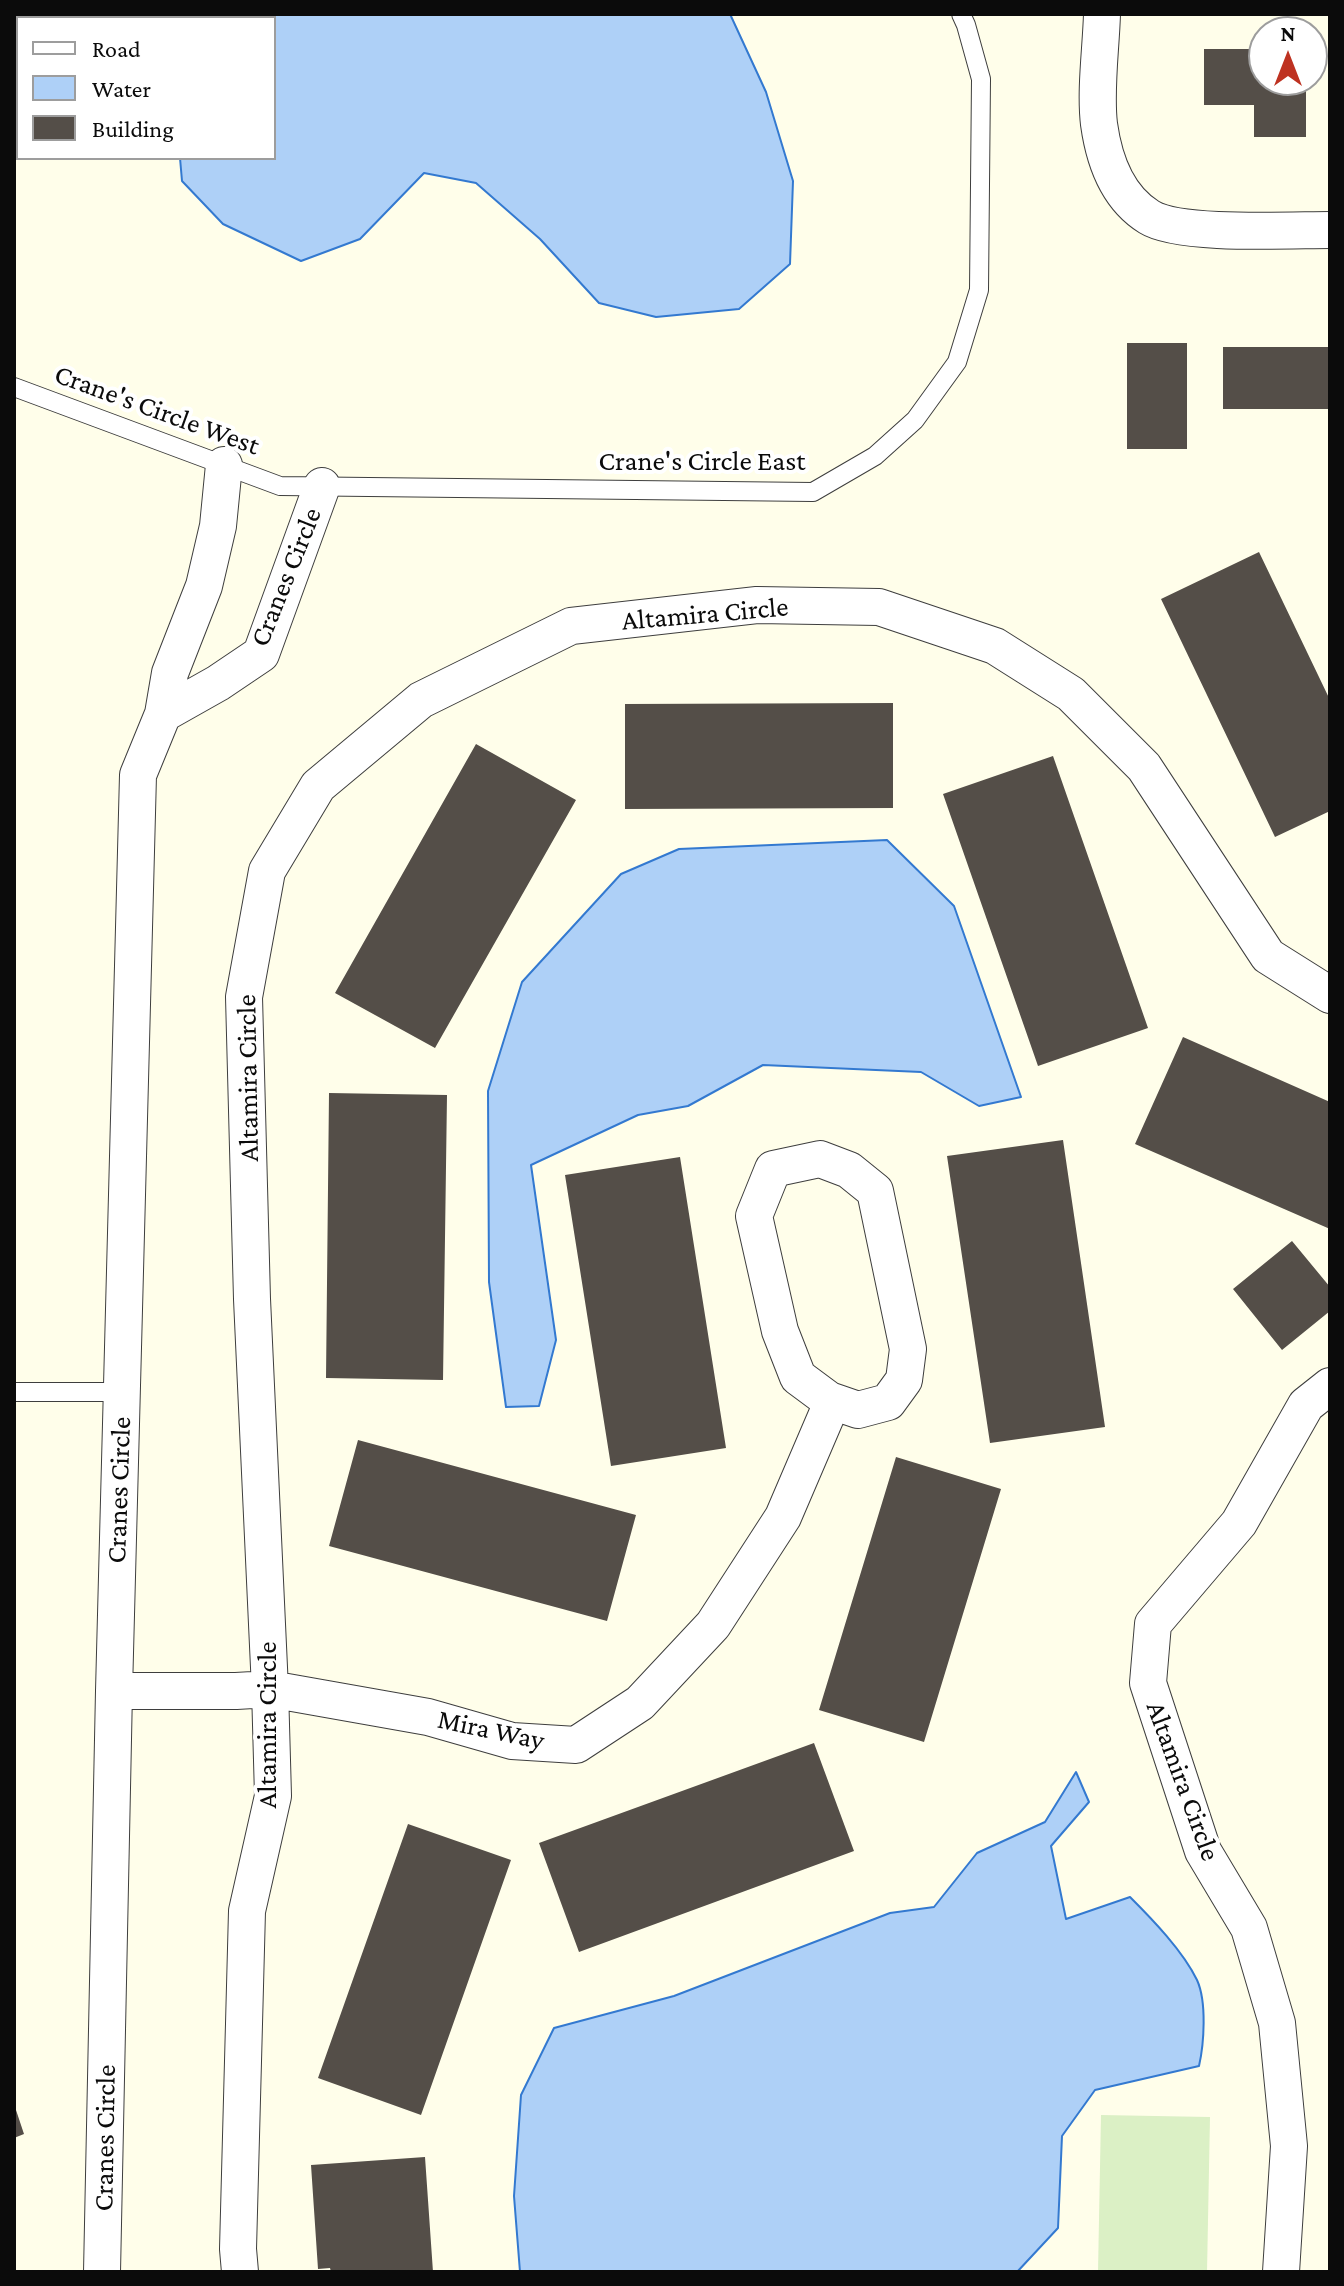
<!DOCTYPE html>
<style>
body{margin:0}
#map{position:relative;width:1344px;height:2286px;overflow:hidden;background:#fffeea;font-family:"Crimson Pro",serif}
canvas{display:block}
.frame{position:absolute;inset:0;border:16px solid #0b0b0b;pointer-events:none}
.legend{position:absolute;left:16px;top:16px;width:260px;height:144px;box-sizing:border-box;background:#fff;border:2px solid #9d9d9d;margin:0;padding:10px 14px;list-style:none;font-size:24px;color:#0b0b0b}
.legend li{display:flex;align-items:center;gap:16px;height:40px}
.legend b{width:40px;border:2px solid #9d9d9d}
.north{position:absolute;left:1248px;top:16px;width:80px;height:80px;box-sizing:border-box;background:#fff;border:2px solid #9d9d9d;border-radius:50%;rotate:0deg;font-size:22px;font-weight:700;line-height:32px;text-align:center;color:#0b0b0b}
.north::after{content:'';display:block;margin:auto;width:28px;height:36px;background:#be3221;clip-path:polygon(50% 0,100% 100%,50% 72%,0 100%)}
</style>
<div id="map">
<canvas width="1344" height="2286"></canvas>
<div class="frame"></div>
<ul class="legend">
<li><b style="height:10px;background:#fff"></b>Road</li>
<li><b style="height:22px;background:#aed0f7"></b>Water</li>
<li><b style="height:22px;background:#544e48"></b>Building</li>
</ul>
<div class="north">N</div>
</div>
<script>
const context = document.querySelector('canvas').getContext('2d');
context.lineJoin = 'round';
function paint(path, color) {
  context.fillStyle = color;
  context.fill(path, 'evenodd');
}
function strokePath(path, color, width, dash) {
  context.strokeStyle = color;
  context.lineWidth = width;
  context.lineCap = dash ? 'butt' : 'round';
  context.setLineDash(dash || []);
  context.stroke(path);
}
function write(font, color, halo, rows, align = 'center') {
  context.font = font + ' "Crimson Pro",serif';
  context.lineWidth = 8;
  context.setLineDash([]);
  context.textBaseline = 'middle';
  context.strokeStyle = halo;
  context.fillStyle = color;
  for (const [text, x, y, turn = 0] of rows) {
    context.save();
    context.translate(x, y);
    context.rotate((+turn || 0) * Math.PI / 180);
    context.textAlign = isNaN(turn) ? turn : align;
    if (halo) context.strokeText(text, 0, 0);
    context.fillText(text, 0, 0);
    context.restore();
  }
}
const pitch = new Path2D(`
 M1101,2115l109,2 -3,155h-109z`);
const water = new Path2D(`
 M190,14h540l36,78 27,89 -3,83 -51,45 -83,8 -57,-14 -59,-64 -64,-56 -52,-10 -64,66 -59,22 -78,-37 -41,-43 -2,-23h94v-140h-85z
 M887,840l67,66 67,191 -42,9 -58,-34 -158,-7 -75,41 -50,9 -107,50 25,175 -17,66 -33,1 -17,-125 -1,-191 34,-109 99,-108 58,-25z
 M1076,1772l13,30 -38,44 15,73 64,-22c22,22 53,54 67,83 10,22 7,64 2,86l-104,24 -33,46 -4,92 -41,44h-497l-6,-76 7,-101 33,-67 120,-32 216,-83 44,-6 43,-54 68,-31z`);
const building = new Path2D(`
 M1204,49h60v31h42v57h-52v-32h-50z
 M1127,343h60v106h-60z
 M1223,347h105v62h-105z
 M1259,552l71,148v111l-55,26 -114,-238z
 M893,703v105l-268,1v-105z
 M476,744l100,56 -141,248 -100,-55z
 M1053,756l95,272 -110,38 -95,-272z
 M1183,1037l147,65v127l-195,-85z
 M329,1093l118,2 -4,285 -117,-2z
 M1063,1140l42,287 -115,16 -43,-287z
 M680,1157l46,291 -115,18 -46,-291z
 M1292,1241l38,46v24l-48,39 -49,-61z
 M358,1440l278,75 -29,106 -278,-75z
 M896,1457l105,32 -77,253 -105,-32z
 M814,1743l40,108 -275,101 -40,-109z
 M408,1824l103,36 -90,255 -103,-37z
 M14,2104l10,30 -10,4z
 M425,2157l8,115h-102l-1,-4 -12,1 -7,-104z`);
const lane = new Path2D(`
 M14,387l266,99 533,6 62,-36 40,-36 42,-58 22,-72 2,-211 -15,-54 -5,-11
 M14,1392h108`);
const street = new Path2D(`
 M1102,14c-1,34 -7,76 -3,110 5,36 18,73 50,93 30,19 141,13 181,13
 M163,714l55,-31 43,-29 61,-168
 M820,1159l29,11 26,21 33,158 -4,31 -16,22 -30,8 -29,-10 -31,-23 -18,-46 -26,-115 19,-47z
 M114,1691h122l34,-2 158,28 84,24 64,4 64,-42 73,-78 70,-108 45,-105 1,-12
 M102,2272l12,-581 24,-916 25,-61 7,-41 34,-87 14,-60 6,-61
 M240,2272l-2,-23 9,-338 26,-115 -3,-107 -18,-390 -8,-302 23,-126 51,-85 103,-86 150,-74 186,-21 122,2 116,39 76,48 73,73 124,189 62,39
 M1281,2272l8,-126 -12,-123 -28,-95 -46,-77 -55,-168 5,-59 86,-101 67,-118 24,-19`);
const streetNames = [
 ["Crane's Circle West",157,410,20],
 ["Crane's Circle East",702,461],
 ["Cranes Circle",286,577,-68],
 ["Altamira Circle",705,614,-5],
 ["Altamira Circle",248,1078,-91],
 ["Cranes Circle",119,1490,-88],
 ["Altamira Circle",267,1725,-90],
 ["Mira Way",491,1730,12],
 ["Altamira Circle",1183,1781,70],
 ["Cranes Circle",105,2138,-89]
];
paint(pitch, '#dbf0c5');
paint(water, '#aed0f7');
strokePath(water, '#3379d0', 2);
paint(building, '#544e48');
strokePath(lane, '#3e3e3e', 20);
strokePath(street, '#3e3e3e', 38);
strokePath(lane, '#fff', 18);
strokePath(street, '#fff', 36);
write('28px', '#0b0b0b', '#fff', streetNames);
</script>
